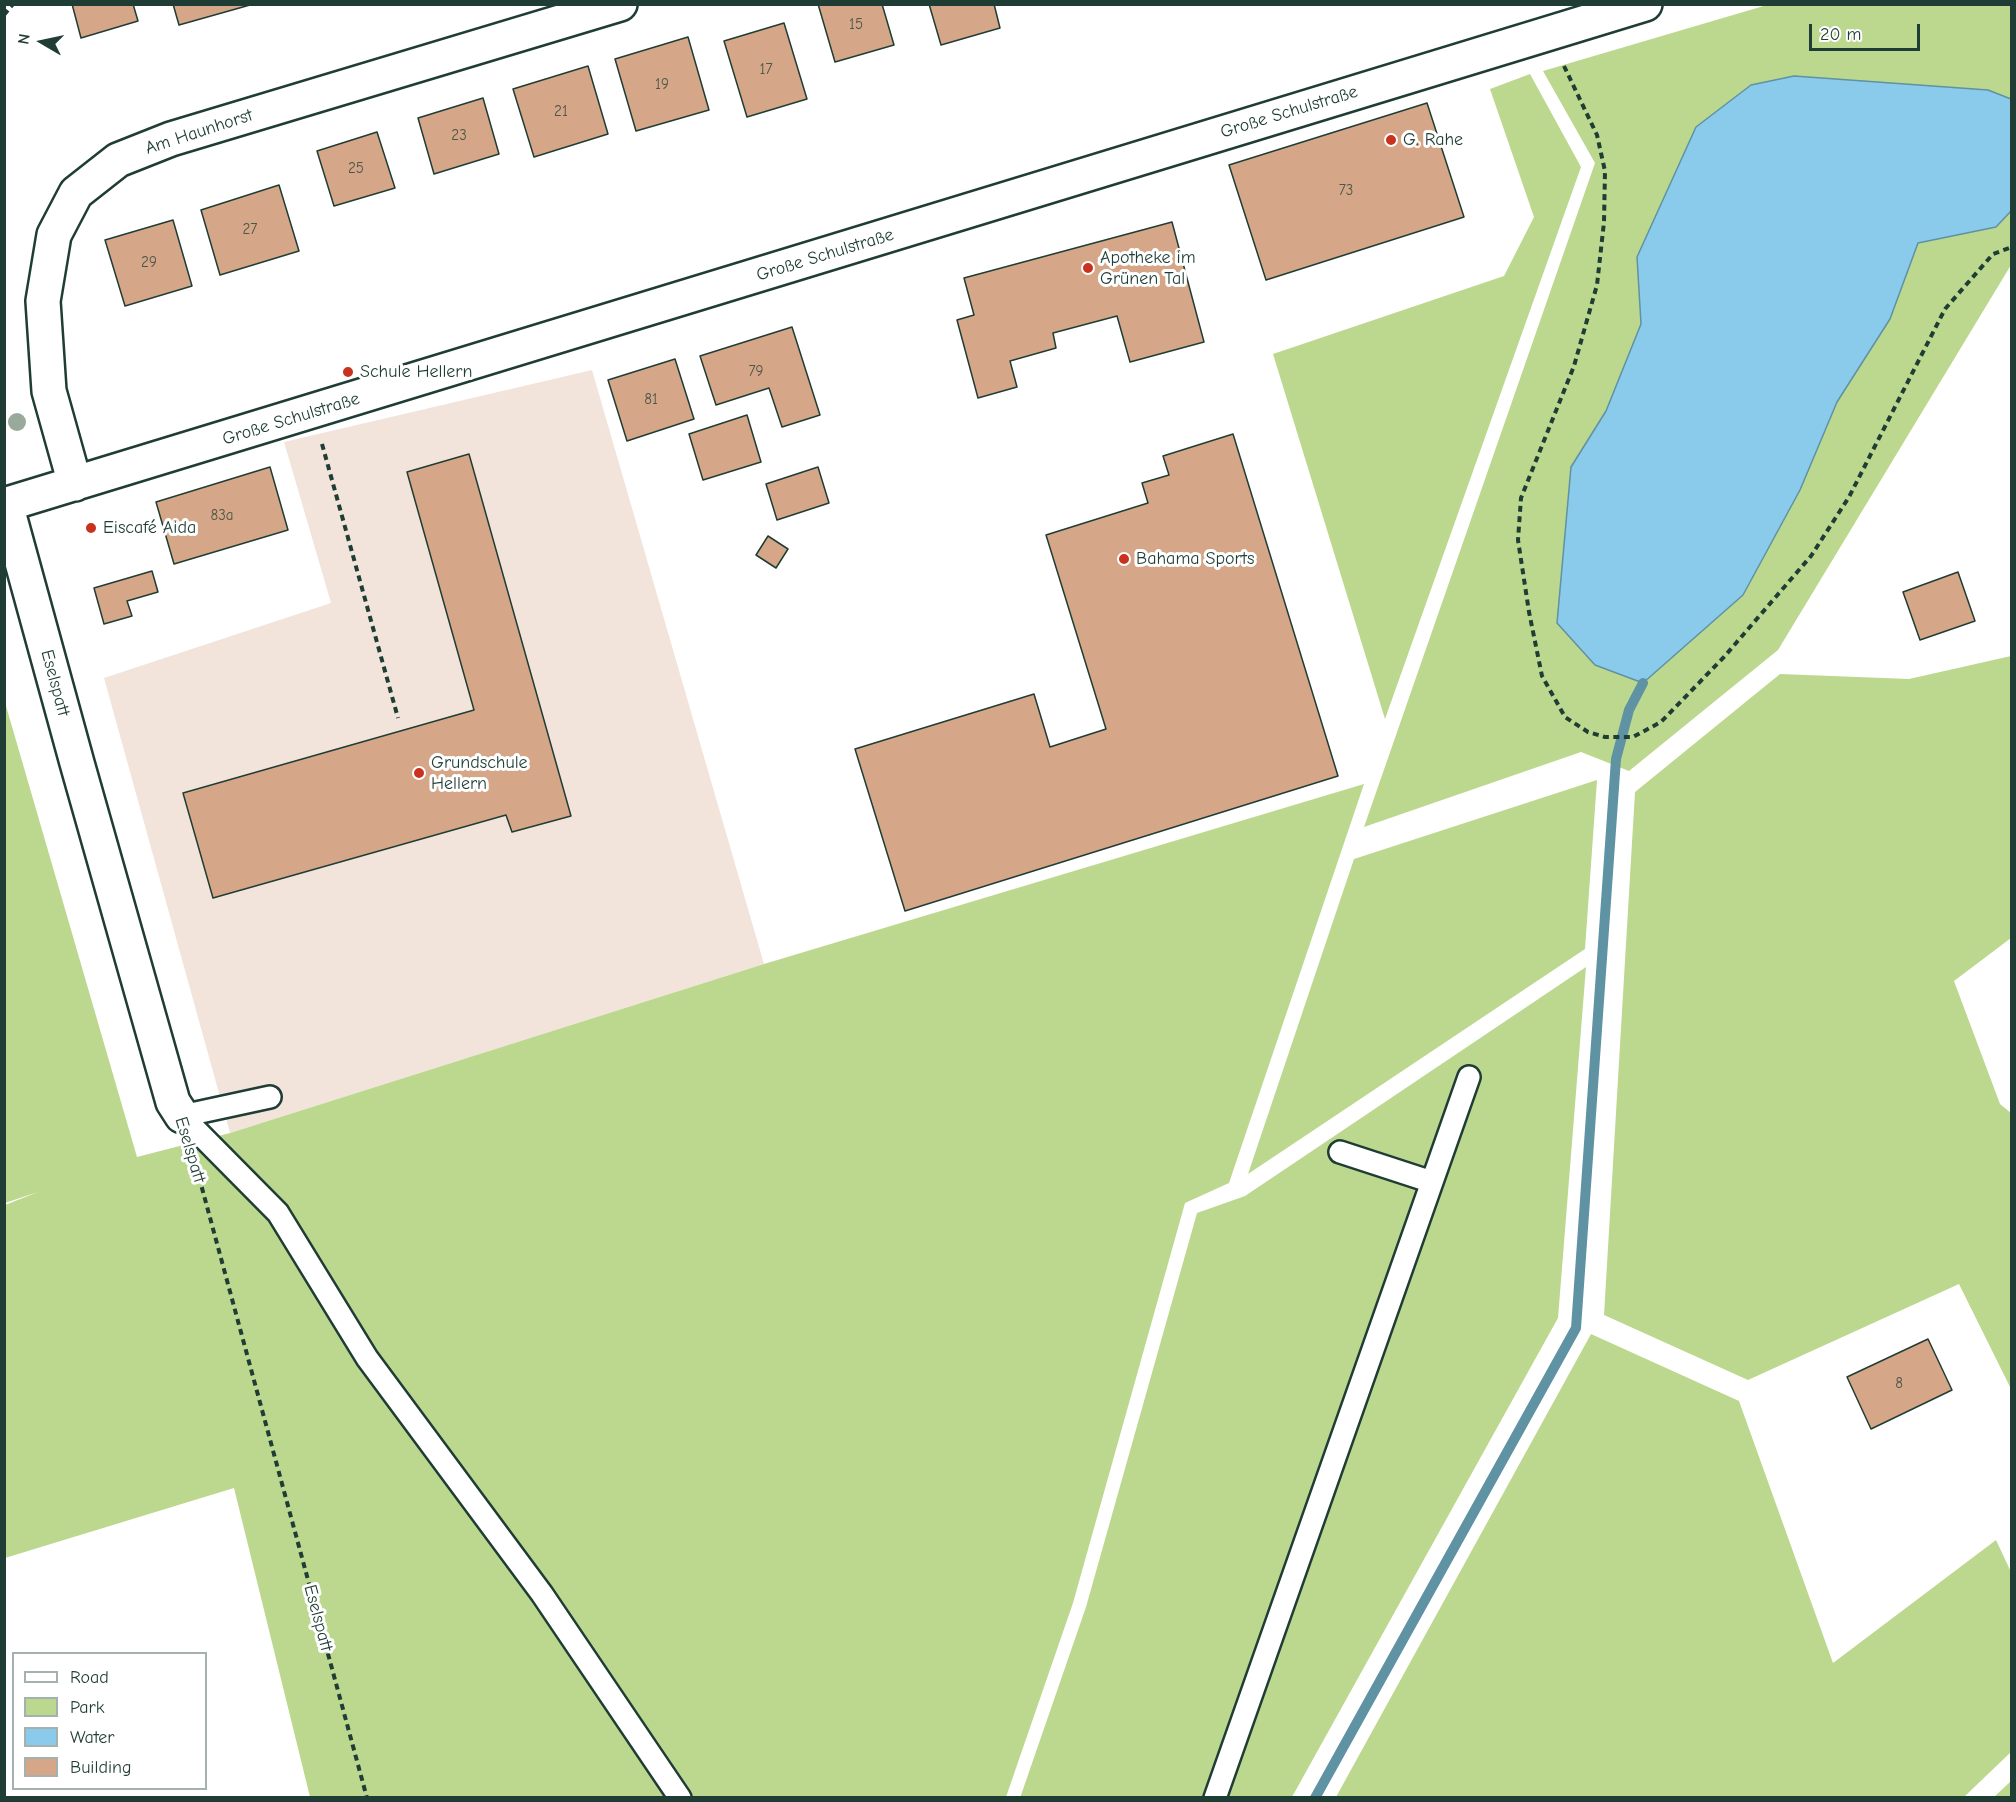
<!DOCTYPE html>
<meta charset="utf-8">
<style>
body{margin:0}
#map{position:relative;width:2016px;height:1802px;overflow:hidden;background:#fff;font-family:"Comic Neue",sans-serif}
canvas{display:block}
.frame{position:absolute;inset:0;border:6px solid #1f3d34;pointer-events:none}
.legend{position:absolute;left:12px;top:1652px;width:195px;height:138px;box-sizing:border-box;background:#fff;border:2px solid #a5b1ae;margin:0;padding:8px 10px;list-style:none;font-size:18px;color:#1f3d34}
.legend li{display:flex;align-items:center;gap:12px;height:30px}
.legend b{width:30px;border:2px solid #a5b1ae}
.north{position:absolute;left:12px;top:12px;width:60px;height:60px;-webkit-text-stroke:4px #fff;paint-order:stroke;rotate:279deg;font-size:16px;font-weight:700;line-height:24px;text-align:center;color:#1f3d34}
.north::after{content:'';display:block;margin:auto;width:21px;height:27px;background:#1f3d34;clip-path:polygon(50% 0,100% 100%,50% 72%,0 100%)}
.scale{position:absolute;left:1809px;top:24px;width:111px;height:27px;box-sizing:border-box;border:3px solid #1f3d34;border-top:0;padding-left:8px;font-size:18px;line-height:21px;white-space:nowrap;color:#1f3d34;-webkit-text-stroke:4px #fff;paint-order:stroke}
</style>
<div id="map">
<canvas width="2016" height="1802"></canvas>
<div class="frame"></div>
<ul class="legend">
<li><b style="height:8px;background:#fff"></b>Road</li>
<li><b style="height:16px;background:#bcd88f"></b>Park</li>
<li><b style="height:16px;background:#8acaeb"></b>Water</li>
<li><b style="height:16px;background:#d5a687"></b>Building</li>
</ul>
<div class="north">N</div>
<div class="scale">20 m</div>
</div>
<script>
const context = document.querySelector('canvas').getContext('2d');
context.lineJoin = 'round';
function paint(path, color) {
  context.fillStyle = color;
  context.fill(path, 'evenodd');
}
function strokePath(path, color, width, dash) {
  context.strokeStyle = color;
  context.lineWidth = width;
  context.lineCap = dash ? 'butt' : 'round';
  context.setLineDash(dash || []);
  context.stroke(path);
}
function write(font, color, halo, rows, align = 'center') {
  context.font = font + ' "Comic Neue",sans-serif';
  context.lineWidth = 6;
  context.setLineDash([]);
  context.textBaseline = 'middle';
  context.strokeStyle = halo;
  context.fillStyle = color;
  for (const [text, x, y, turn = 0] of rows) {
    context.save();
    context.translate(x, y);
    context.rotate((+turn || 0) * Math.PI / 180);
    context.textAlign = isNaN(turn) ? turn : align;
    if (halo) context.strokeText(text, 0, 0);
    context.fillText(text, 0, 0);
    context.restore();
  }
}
const built = new Path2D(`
 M592,370l172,594 -534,169 -126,-455 227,-75 -47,-161z`);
const green = new Path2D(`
 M1767,5h244v260l-233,385 -149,121 -48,-19 -217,75 231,-664 -52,-92z
 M1530,74l51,93 -196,552 -112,-365 231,-78 30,-59 -44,-128z
 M2011,656v282l-57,43 46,123 11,9v276l-52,-105 -211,96 -144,-65 31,-523 145,-118 129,5z
 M4,699l133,458 93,-24 534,-169 600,-180 -135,399 -44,20 -112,400 -67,194h-696l-76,-309 -229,70v-353l33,-13 -33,11z
 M1597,780l-12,169 -337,225 106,-315z
 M1586,967l-28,351 -266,479 -272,1 66,-191 111,-394 48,-17z
 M1591,1334l148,67 94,262 163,-123 15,32v180l-47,45h-628z
 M2011,1781v16h-17z`);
const water = new Path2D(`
 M1794,76l194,14 23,9v112l-15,16 -78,16 -28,76 -53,83 -37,88 -57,105 -100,88 -48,-18 -38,-42 14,-156 35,-56 35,-87 -4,-67 59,-130 55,-42z`);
const stream = new Path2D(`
 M1315,1798l261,-470 40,-569 13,-49 14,-27`);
const building = new Path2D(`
 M72,4h61l5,17 -57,17z
 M173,4h77v1l-71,20z
 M818,4h64l12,41 -59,17z
 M929,4h65l6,24 -59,17z
 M784,23l23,76 -60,18 -23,-76z
 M688,37l21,73 -73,21 -21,-72z
 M588,66l20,68 -74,23 -21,-68z
 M483,98l16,56 -65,20 -16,-56z
 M1427,103l37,114 -198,63 -37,-115z
 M377,132l18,56 -61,18 -17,-55z
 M279,185l20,66 -79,24 -19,-65z
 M173,220l19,66 -67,20 -20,-66z
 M1172,222l32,120 -74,20 -13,-46 -64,17 3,15 -46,13 7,26 -39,11 -21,-78 17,-5 -10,-37z
 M792,327l28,88 -38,12 -13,-39 -53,17 -16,-49z
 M675,359l19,60 -67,22 -19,-61z
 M747,415l14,47 -58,18 -14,-46z
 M1233,434l105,342 -433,135 -50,-162 179,-55 16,53 56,-18 -60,-194 102,-32 -6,-20 27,-8 -6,-19z
 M469,454l102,362 -59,16 -6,-17 -293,83 -30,-105 291,-83 -67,-238z
 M270,467l18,63 -114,34 -18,-62z
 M818,467l11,36 -52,17 -11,-36z
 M768,536l20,13 -12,19 -20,-13z
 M152,571l6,21 -31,9 5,15 -28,8 -10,-36z
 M1958,572l17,49 -55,19 -17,-48z
 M1928,1339l24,51 -81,39 -24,-52z`);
const path = new Path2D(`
 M4,15l9,-11
 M1564,66l33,69 8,36 -1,51 -7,63 -23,81 -53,132 -3,42 11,72 13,64 23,41 23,15 17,5h28l28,-15 63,-65 87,-101 38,-59 96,-188 48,-55 19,-7
 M322,444l76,274
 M199,1177l168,621`);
const lane = new Path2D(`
 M182,1116l96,97 89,145 175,236 138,204
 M182,1116l88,-19
 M1340,1152l92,30
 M1215,1798l254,-721`);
const street = new Path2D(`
 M75,484l-26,-93 -6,-90 11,-66 22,-42 42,-33 53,-21 449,-135
 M6,504l71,259 96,339 9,14
 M4,505l1641,-501`);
const trees = [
 [17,422]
];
const markers = [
 [1391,140,6,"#c8321e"],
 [1088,268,6,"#c8321e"],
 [348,372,6,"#c8321e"],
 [91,528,6,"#c8321e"],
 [1124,559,6,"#c8321e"],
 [419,773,6,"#c8321e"]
];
const numberNames = [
 ["15",856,25],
 ["17",766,70],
 ["19",662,85],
 ["21",561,112],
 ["23",459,136],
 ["25",356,169],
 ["73",1346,191],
 ["27",250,230],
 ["29",149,263],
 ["79",756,372],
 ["81",651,400],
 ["83a",222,516],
 ["8",1899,1384]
];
const streetNames = [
 ["Große Schulstraße",1289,112,-17],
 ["Am Haunhorst",199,132,-18],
 ["Große Schulstraße",825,255,-17],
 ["Große Schulstraße",291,419,-17],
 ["Eselspatt",55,683,75],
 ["Eselspatt",190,1150,73],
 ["Eselspatt",318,1618,75]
];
const poiNames = [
 ["G. Rahe",1403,140],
 ["Apotheke im",1100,258],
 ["Grünen Tal",1100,279],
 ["Schule Hellern",360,372],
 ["Eiscafé Aida",103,528],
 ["Bahama Sports",1136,559],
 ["Grundschule",431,763],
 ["Hellern",431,784]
];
paint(built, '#f2e4db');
paint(green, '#bcd88f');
paint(water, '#8acaeb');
strokePath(water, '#5f92a2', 1.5);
strokePath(stream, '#5f92a2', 10);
paint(building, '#d5a687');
strokePath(building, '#1f3d34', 1.5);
strokePath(lane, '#1f3d34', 26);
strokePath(street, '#1f3d34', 38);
strokePath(path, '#1f3d34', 4, [6, 4.5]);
strokePath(lane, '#fff', 21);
strokePath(street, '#fff', 33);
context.fillStyle = '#99aa9c';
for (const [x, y] of trees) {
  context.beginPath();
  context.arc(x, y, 9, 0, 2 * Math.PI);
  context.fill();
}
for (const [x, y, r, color] of markers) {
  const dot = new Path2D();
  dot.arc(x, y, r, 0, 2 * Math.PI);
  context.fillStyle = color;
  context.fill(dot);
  strokePath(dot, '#fff', 2);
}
write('15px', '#4c5749', null, numberNames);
write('18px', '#1f3d34', '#fff', streetNames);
write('18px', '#1f3d34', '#fff', poiNames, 'left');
</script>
